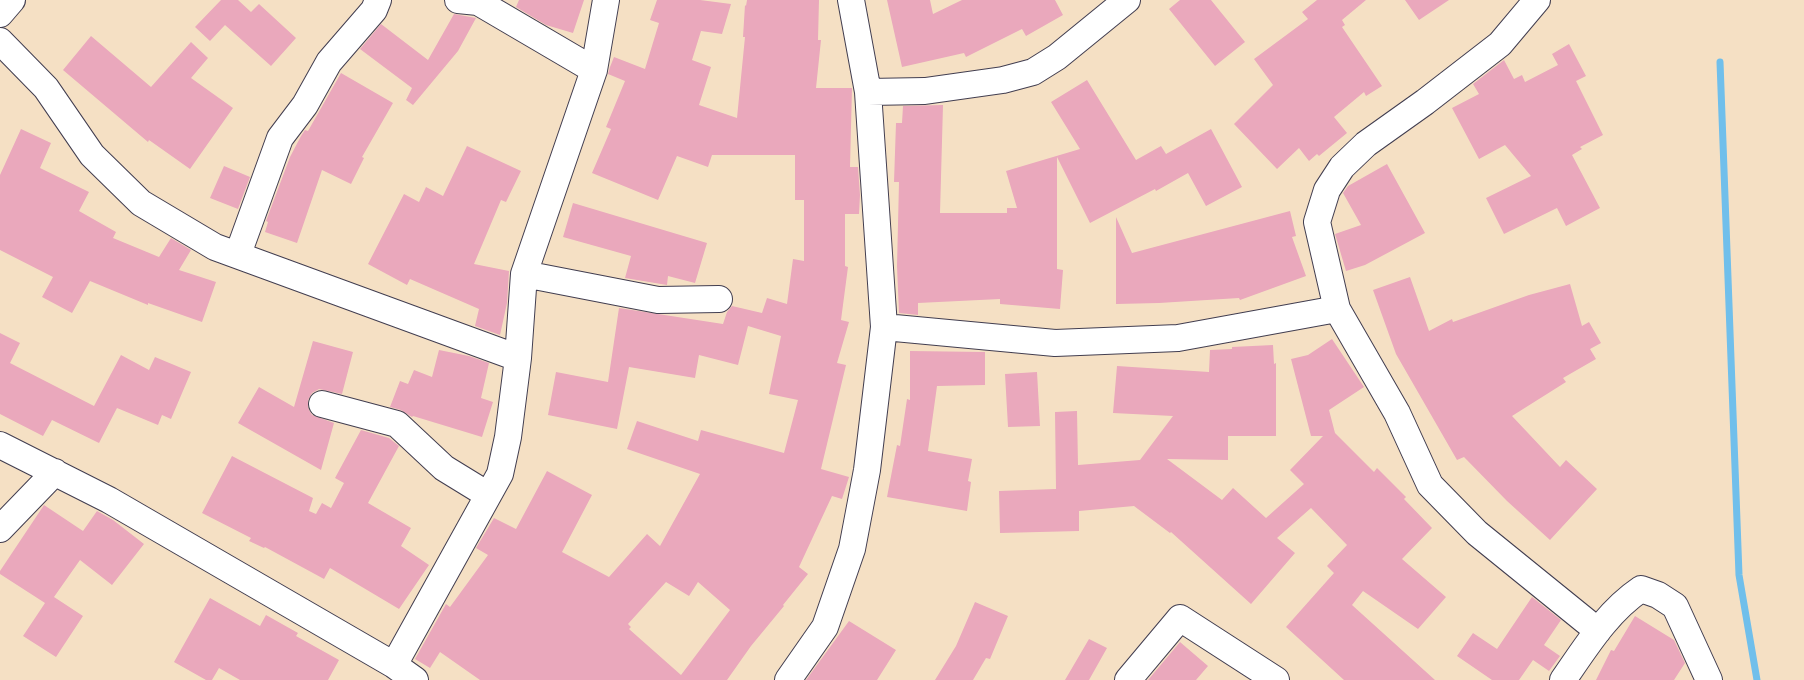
<!DOCTYPE html>
<style>
body{margin:0}
canvas{display:block;background:#f5e0c4}
</style>
<canvas width="1804" height="680"></canvas>
<script>
const context = document.querySelector('canvas').getContext('2d');
context.lineJoin = 'round';
function strokePath(path, color, width, dash) {
  context.strokeStyle = color;
  context.lineWidth = width;
  context.lineCap = dash ? 'butt' : 'round';
  context.setLineDash(dash || []);
  context.stroke(path);
}
function paint(path, color) {
  context.fillStyle = color;
  context.fill(path, 'evenodd');
}
const stream = new Path2D(`
 M1720,62l19,513 18,105`);
const building = new Path2D(`
 M221,0h17l13,12 8,-8 37,34 -25,28 -46,-41 -15,16 -15,-14z
 M519,0h65l-11,33 -27,-8 -30,-18z
 M657,0h43l31,4 -9,30 -21,-3 -9,29 19,7 -12,38 38,13 8,-81h-2l2,-32 1,1 1,-6h72l-1,40h3l-5,48h36l-2,79h8l2,28 -1,19h-14v52l3,1 -7,53 8,2 -12,41 9,2 -25,104 28,8 -7,22 -10,-3 -33,71 9,7 -25,31 1,1 -33,40 -24,34h-247l-40,-28 -10,16 -15,-9 31,-55 4,3 38,-52 -12,-7 18,-30 22,11 31,-58 45,24 -30,57 47,25 38,-43 13,12 40,-72 -73,-25 10,-28 61,20 3,-11 83,23 14,-53 -29,-6 12,-58 -33,-10 -10,39 -39,-10 -4,23 -66,-11 -12,62 -69,-14 8,-43 52,10 11,-74 104,16 4,-12 5,-6 30,7 5,-15 20,6 6,-45 11,2v-61h-9v-45h-83l-4,12 -31,-11 -19,44 -66,-27 19,-44 -5,-2 19,-46 -17,-7 2,-7 4,-10 31,12 14,-46 -9,-3zM666,582l23,14 9,-14 32,28 -49,65 -52,-46 2,-2 -3,-3z
 M887,0h43l3,14 29,-14h93l8,15 -37,21 -4,-7 -56,28 -2,-4 -62,14z
 M1180,0h31l34,42 -30,24 -46,-57z
 M1317,0h49l-24,20 3,5 -3,2 40,59 -16,10 -2,-4 -30,25 13,16 -28,23 -2,-2 -8,7 -10,-13 -22,21 -43,-45 39,-39 -19,-26 54,-40 -6,-7z
 M1405,0h44l-30,20z
 M454,14l22,4 -18,33 -45,54 -7,-5 6,-12 -52,-39 21,-25 47,36z
 M91,36l60,51 40,-45 17,16 -17,20 42,30 -43,61 -41,-29 -1,2 -85,-72z
 M1569,44l17,32 -10,5 27,54 -23,12 2,2 -10,6 28,53 -34,18 -9,-18 -53,26 -18,-36 45,-22 -26,-31 -26,14 -27,-51 27,-14 -6,-10 31,-24 10,19 8,-4 3,7 33,-17 -6,-11z
 M341,73l52,30 -31,54 2,1 -13,26 -29,-14 -25,73 -32,-11 3,-10 -2,-1 24,-64 11,-21 4,-6 3,1z
 M1087,80l49,80 25,-14 5,8 45,-25 31,58 -36,19 -18,-33 -32,18 -1,-2 -65,34 -33,-66v112l6,1 -3,39 -60,-5v-5l-82,4v12l-19,-2 -2,-47 2,-84h-5l2,-59h6l1,-17 40,-1 -3,108h67v-5h10l-11,-37 74,-22 -29,-47z
 M21,129l30,14 -11,25 49,24 -10,19 37,21 -3,6 46,19 12,-19 20,12 -12,20 37,12 -14,40 -54,-19v2l-58,-24 -18,32 -30,-16 11,-20 -53,-27v-75z
 M467,146l54,25 -15,31 -5,-2 -27,64 35,7 -2,32 -7,32 -25,-9 4,-17 -69,-30 -3,6 -39,-21 36,-70 15,8 7,-15 17,9z
 M1387,164l38,69 -60,32 -19,6 -11,-37 26,-9 -18,-32 5,-7z
 M224,166l26,11 -12,32 -28,-11z
 M573,203l134,40 -12,40 -27,-7 -1,9 -42,-7 6,-22 -68,-19z
 M1290,211l6,25 -4,1 14,39 -66,24 -1,-2 -80,5 -43,1v-87l16,36z
 M1410,277l19,54 23,-12 1,3 76,-27 41,-11 12,42 7,-4 12,21 -11,6 6,10 -33,19 3,4 -54,34 48,51 6,-7 31,29 -47,51 -43,-39 -43,-44 -7,3 -61,-106 -23,-64z
 M0,333l20,10 -10,20 84,43 27,-51 28,15 6,-13 36,15 -20,47 -9,-4 -4,10 -41,-17 -18,35 -47,-23 -9,16 -43,-22z
 M1332,339l32,48 -35,23 6,23 39,39 3,-4 29,29 -2,2 28,29 -30,31 44,38 -28,32 -55,-38 -11,14 83,75h-91l-58,-53 48,-54 -7,-7 20,-21 -36,-37 -34,30 18,15 -44,51 -80,-72 -1,1 -36,-27 -55,5v20l-79,2 -1,-42 57,-2 -1,-77 22,-1 1,54 62,-5 33,-44 -60,-3 4,-47 92,6 1,-22 22,-1v-2l41,-2 1,19 2,-1v73h-48v24l-61,-1 55,41 11,-12 33,30 38,-34 -14,-14 33,-34h-12l-20,-77 17,-4z
 M313,341l40,11 -11,42 -23,-5 -7,4 -4,7v8l4,7 22,8 -13,47 -83,-47 21,-36 35,20z
 M439,350l30,6 20,7 -8,35 12,4 -11,35 -69,-21 -1,1 -11,-7 -11,-3 10,-26 8,3 6,-14 18,7z
 M910,351l75,1v33l-48,1 -9,65 44,8 -4,22 3,1 -4,29 -80,-14 10,-52 3,1 7,-47 3,1z
 M1037,372l3,54 -32,1 -3,-53z
 M361,430l28,8 10,8 -31,57 43,25 -10,18 28,19 -30,44 -69,-41 -6,11 -59,-32 -1,1 -15,-7 2,-3 -49,-25 30,-57 81,42 -4,13 7,3 6,-11 9,5 13,-25 -9,-5z
 M44,505l39,26 14,-20 16,9 31,24 -32,41 -32,-25 -26,37 29,19 -27,41 -33,-21 22,-33 -45,-29v-3z
 M1532,597l29,23 -17,25 16,11 -11,15 -16,-11 -14,20h-27l-35,-24 16,-23 24,16z
 M210,598l50,28 6,-11 32,18 -2,3 43,24 -11,20h-88l-21,-12 -7,12h-6l-32,-18z
 M975,602l33,14 -18,43 -4,-1 -13,22h-38l21,-34z
 M1635,616l39,24 11,23 -11,17h-78l15,-30 3,1z
 M849,621l47,29 -19,30h-71z
 M1089,639l18,9 -18,32h-24z
 M1180,642l28,24 -12,14h-48z`);
const street = new Path2D(`
 M458,0l20,2 116,68
 M1537,0l-37,44 -75,58 -59,42 -24,23 -15,23 -10,32 20,87 60,104 33,72 47,48 121,98
 M0,14l12,-14
 M0,41l46,47 46,67 49,48 74,44 303,111
 M868,92l57,-1 78,-11 30,-8 24,-15 70,-57
 M238,254l42,-116 25,-33 24,-43 45,-52 4,-10
 M524,274l134,26 61,-1
 M884,327l171,16 123,-5 159,-29
 M322,404l75,20 47,44 44,27
 M0,445l109,55 285,165 21,15
 M0,529l55,-57
 M394,665l106,-191 8,-37 10,-79 6,-84 70,-204 12,-70
 M788,680l37,-53 27,-78 15,-79 17,-143 -16,-235 -17,-92
 M1128,680l52,-62 96,62
 M1563,680c23,-33 44,-68 78,-91l17,6 17,11 34,74`);
strokePath(stream, '#70bfeb', 7);
paint(building, '#eaa8bc');
strokePath(street, '#423e50', 28);
strokePath(street, '#fff', 26);
</script>
